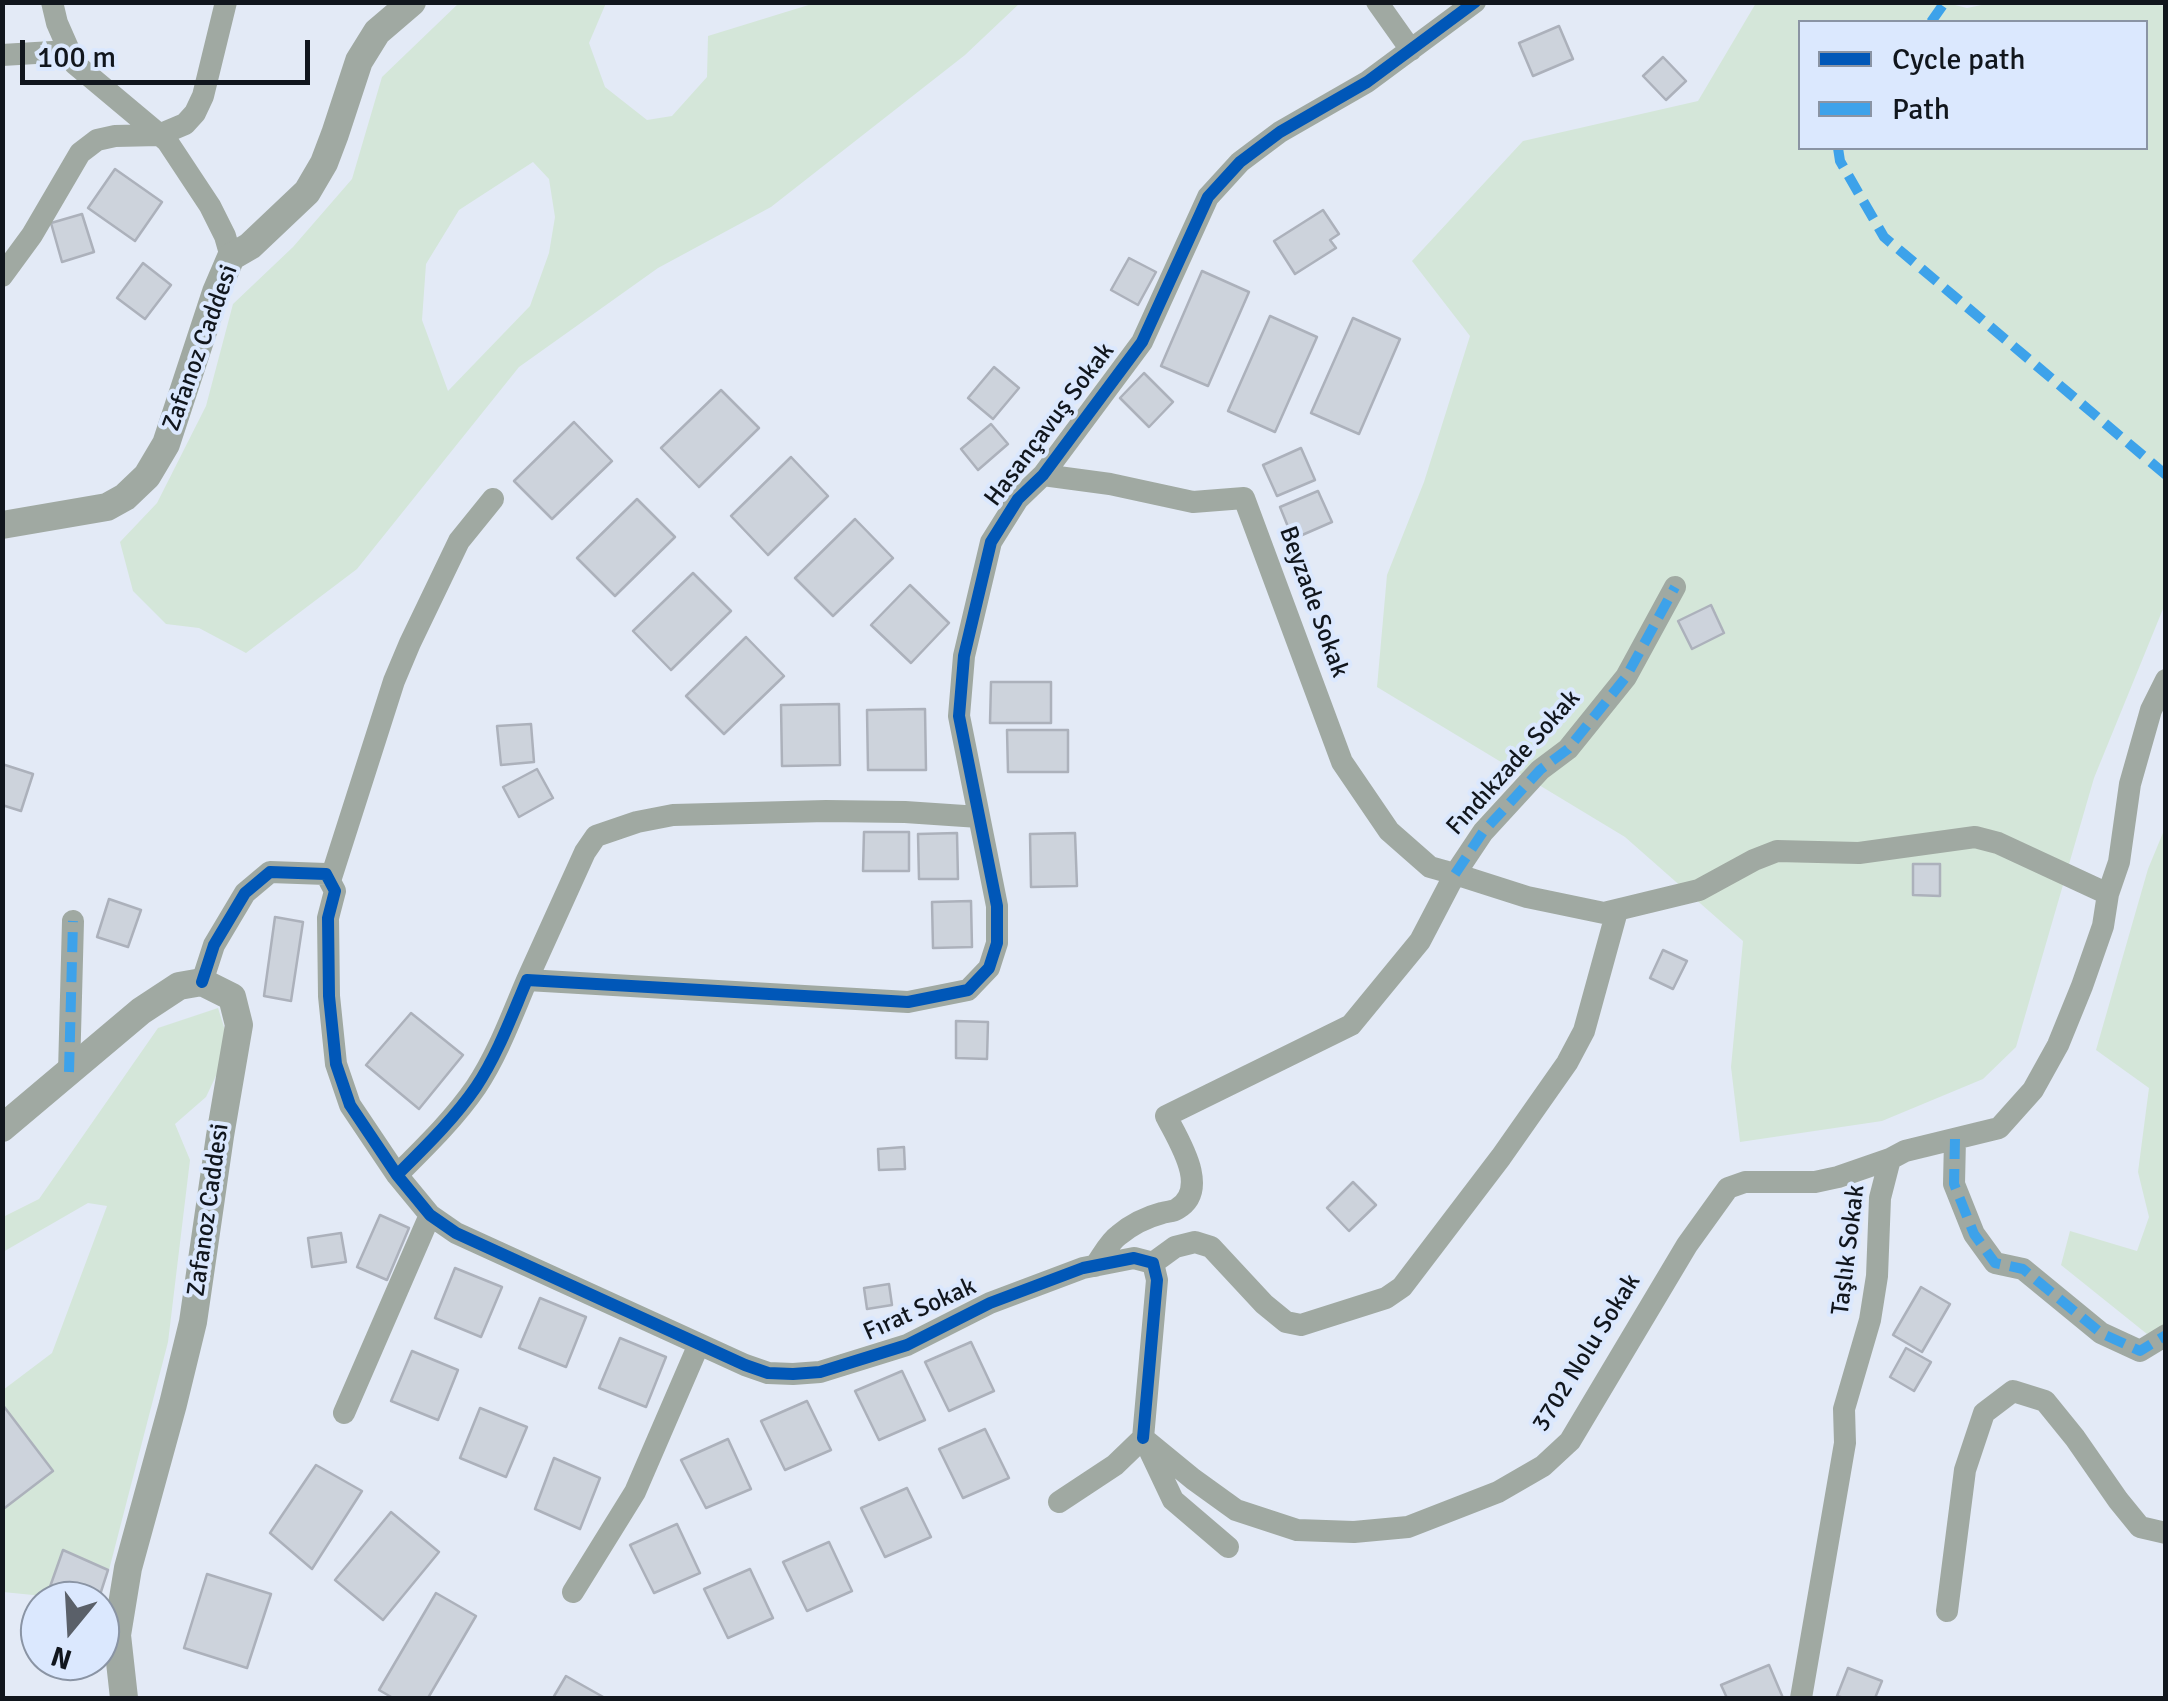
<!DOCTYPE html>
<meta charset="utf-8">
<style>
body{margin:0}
#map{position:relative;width:2168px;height:1701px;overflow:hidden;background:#e3eaf6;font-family:Signika,sans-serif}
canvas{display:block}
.frame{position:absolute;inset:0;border:5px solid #11161d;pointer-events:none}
.legend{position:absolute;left:1798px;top:20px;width:350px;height:130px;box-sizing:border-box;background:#dbe8fe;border:2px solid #8a94a4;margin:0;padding:12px 18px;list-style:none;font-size:30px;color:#11161d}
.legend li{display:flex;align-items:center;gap:20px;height:50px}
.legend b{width:50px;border:2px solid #8a94a4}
.north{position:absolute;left:20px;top:1581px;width:100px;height:100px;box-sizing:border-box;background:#dbe8fe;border:2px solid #8a94a4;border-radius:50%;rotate:198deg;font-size:28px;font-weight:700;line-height:40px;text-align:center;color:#11161d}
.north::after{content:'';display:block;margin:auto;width:35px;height:45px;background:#5a6069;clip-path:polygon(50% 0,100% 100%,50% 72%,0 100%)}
.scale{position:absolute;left:20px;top:40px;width:290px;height:45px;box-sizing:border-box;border:5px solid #11161d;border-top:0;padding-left:12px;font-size:30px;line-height:35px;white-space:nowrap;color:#11161d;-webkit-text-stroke:8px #dbe8fe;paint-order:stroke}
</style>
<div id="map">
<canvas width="2168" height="1701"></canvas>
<div class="frame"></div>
<ul class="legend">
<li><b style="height:12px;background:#0057b8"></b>Cycle path</li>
<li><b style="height:12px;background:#3da2ea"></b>Path</li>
</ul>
<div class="north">N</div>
<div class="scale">100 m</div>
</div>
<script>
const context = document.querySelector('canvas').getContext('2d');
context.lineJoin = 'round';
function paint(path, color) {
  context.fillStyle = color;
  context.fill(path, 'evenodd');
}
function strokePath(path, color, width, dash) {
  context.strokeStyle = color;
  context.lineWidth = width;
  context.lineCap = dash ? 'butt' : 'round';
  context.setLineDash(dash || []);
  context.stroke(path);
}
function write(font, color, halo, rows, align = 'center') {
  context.font = font + ' Signika,sans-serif';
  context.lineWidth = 8;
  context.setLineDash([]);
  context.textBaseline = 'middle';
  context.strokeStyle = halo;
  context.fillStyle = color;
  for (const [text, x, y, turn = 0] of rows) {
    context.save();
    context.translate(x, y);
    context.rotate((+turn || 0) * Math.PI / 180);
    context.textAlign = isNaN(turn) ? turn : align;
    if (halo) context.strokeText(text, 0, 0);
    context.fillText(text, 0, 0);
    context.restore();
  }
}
const green = new Path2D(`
 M460,2l146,1 -17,40 16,44 42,33 25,-4 35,-39 1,-41 107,-33h205l-55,52 -194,152 -113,61 -139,99 -162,202 -111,84 -47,-25 -33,-4 -33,-33 -13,-49 37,-39 49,-97 27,-102 60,-57 59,-68 30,-102zM533,162l16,17 6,38 -6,36 -19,53 -82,85 -26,-71 4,-56 33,-54z
 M1943,2l24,6 29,-6h144l25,4v598l-71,174 -78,269 -33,32 -101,42 -142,21 -9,-75 12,-126 -118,-104 -248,-150 10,-112 37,-93 46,-146 -58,-75 111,-120 175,-40 58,-98zM1800,22h346v126h-346z
 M2165,828v498l-18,8 -86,-69 9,-34 67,20 12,-34 -11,-45 11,-84 -53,-38 52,-181z
 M218,1008l12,38 -24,51 -31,27 15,36 -22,182 -59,228 -46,28 -60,-6v-202l49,-37 55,-147 -19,-3 -85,49v-35l36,-18 119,-171z`);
const building = new Path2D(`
 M1559,26l14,33 -40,17 -14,-33z
 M1663,57l23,24 -20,19 -23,-24z
 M115,169l47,33 -27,39 -47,-33z
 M1323,210l16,24 -9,6 6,8 -41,26 -21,-33z
 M82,214l12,38 -32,10 -11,-39z
 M1129,258l27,14 -18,33 -27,-15z
 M143,263l28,22 -26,34 -28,-21z
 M1202,271l47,21 -41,94 -47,-20z
 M1270,316l47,21 -42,95 -47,-21z
 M1353,318l47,21 -41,95 -48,-21z
 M994,367l25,21 -26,31 -25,-21z
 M1144,373l29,29 -24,25 -29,-29z
 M721,390l38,38 -60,59 -38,-39z
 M574,422l38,39 -60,58 -38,-38z
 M991,424l17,20 -30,26 -17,-21z
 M1301,448l14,32 -38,16 -14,-31z
 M791,457l37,39 -60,59 -37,-39z
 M1318,491l14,31 -39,17 -13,-32z
 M637,499l38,38 -60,59 -38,-38z
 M855,519l38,39 -60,58 -38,-38z
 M693,573l38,38 -60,59 -38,-39z
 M910,585l39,38 -38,40 -40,-38z
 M1711,605l13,28 -32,16 -14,-28z
 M746,637l38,39 -60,58 -38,-38z
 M991,682h60v41h-61z
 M839,704l1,61 -58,1 -1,-61z
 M925,709l1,61h-58l-1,-60z
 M531,724l3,38 -33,3 -4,-39z
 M1007,730h61v42h-60z
 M2,764l31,10 -12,37 -19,-6z
 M537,769l16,29 -34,19 -16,-30z
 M864,832h45v39h-46z
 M957,833l1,46h-39l-1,-45z
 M1075,833l2,53 -46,1 -1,-53z
 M1913,864h27v32l-27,-1z
 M109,899l32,11 -13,37 -31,-10z
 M971,901l1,46 -39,1 -1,-46z
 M275,917l28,5 -12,79 -27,-5z
 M1663,950l24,11 -14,28 -23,-11z
 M411,1013l52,42 -44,54 -53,-44z
 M956,1021l32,1 -1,37 -31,-1z
 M904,1147l1,22 -26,1 -1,-21z
 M1353,1182l23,23 -27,26 -22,-23z
 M380,1215l29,13 -22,52 -30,-13z
 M341,1233l5,29 -34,5 -4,-29z
 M455,1268l47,19 -21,50 -46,-19z
 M889,1284l3,21 -25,4 -3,-21z
 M1921,1287l29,17 -28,48 -29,-17z
 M540,1298l46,19 -20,50 -47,-19z
 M620,1338l46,19 -20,50 -47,-19z
 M971,1342l23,49 -45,20 -24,-49z
 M1906,1348l25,14 -17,29 -24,-14z
 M412,1351l46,19 -20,50 -47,-19z
 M902,1371l23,49 -46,20 -24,-49z
 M807,1401l24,49 -46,20 -24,-49z
 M2,1404l51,67 -51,39z
 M480,1408l47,19 -21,50 -46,-19z
 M985,1429l24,49 -46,20 -24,-49z
 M728,1439l23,50 -45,19 -25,-48z
 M554,1458l46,20 -20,51 -45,-20z
 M316,1465l46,26 -50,78 -42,-36z
 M907,1488l24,49 -46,20 -24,-49z
 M391,1512l48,40 -56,68 -48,-40z
 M677,1524l23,49 -46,20 -24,-48z
 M829,1542l23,49 -45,20 -24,-49z
 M63,1550l45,20 -10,31h-53z
 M750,1569l23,49 -45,20 -24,-49z
 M207,1574l64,20 -24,74 -63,-20z
 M436,1593l40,23 -48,82h-35l-14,-8z
 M1769,1665l14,33h-56l-6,-13z
 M1848,1668l34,13 -7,17h-31l-7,-2z
 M566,1676l39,22h-52z`);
const minor = new Path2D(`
 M52,2l5,21 18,41 92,77 43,65 15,30 6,21
 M1377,2l34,48
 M2,55l67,-4
 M2,276l30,-41 48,-82 17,-13 18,-4 44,-1 26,-11 10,-11 8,-17 23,-94
 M1043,475l67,9 83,18 51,-4 98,264 47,69 41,36 25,7 28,-42 57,-62 28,-21 58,-72 49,-90
 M330,881l64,-200 16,-38 49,-102 34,-42
 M527,980l58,-128 11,-16 41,-14 36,-7 153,-4 79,1 74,5
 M202,982l12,-37 31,-52 25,-21 56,2 9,17 -7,27 1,78 7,68 14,41 47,70 33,40 26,18 289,132 23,8 25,1 27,-2 87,-27 83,-42 93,-35 51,-10 19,5 4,17 -14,158
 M69,1072l4,-151
 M1955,1139l-1,45 20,50 21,29 28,6 78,64 39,18 26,-16
 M397,1175c28,-28 57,-56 79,-88 22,-33 36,-72 51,-107l381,22 60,-12 21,-22 8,-25v-37l-38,-190 5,-60 27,-114 27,-43 25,-24 99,-133 66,-145 32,-35 40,-30 87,-50 108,-80
 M1153,1263l22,-16 20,-5 16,5 53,57 22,18 15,3 85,-27 16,-11 99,-130 66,-94 17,-32 33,-120
 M1095,1266c8,-11 14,-24 24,-31 12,-10 28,-18 43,-22 5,-2 11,-1 15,-4 34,-20 1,-69 -11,-93l185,-91 69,-84 35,-67 72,23 77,16 95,-23 55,-30 23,-9 82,2 116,-16 23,6 110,51
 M344,1413l86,-198
 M1143,1438l50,41 43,31 61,20 57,2 54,-5 90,-35 45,-26 27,-25 117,-196 41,-57 17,-6h70l23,-5 52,-18
 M1147,1445l26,55 55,47
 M1059,1502l56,-37 28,-27
 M573,1592l62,-100 64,-148
 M1947,1611l18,-141 19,-57 29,-22 32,10 30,37 43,62 22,27 26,6
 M1801,1698l44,-255 -1,-34 26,-89 7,-44 3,-78 10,-39 15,-8 94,-23 34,-38 25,-45 24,-59 21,-60 5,-32 11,-32 11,-78 21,-74 15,-30`);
const tertiary = new Path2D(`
 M2,525l105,-18 18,-10 22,-21 19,-32 50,-152 15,-35 19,-11 57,-54 17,-29 11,-29 24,-73 18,-29 35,-30
 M2,1128l139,-117 38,-25 23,-4 30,15 7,28 -19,111 -27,186 -20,82 -45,164 -11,67 7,63`);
const quiet = new Path2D(`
 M1931,22l14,-20
 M1838,148l2,13 44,76 282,238
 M1455,874l28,-42 57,-62 28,-21 58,-72 49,-90
 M69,1072l4,-151
 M1955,1139l-1,45 20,50 21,29 28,6 78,64 39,18 26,-16`);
const cycleway = new Path2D(`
 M202,982l12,-37 31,-52 25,-21 56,2 9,17 -7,27 1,78 7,68 14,41 47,70 33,40 26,18 289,132 23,8 25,1 27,-2 87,-27 83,-42 93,-35 51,-10 19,5 4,17 -14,158
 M397,1175c28,-28 57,-56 79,-88 22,-33 36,-72 51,-107l381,22 60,-12 21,-22 8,-25v-37l-38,-190 5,-60 27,-114 27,-43 25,-24 99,-133 66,-145 32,-35 40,-30 87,-50 108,-80`);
const streetNames = [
 ["Zafanoz Caddesi",201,348,-70],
 ["Hasançavuş Sokak",1050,425,-53],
 ["Beyzade Sokak",1313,602,70],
 ["Fındıkzade Sokak",1514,763,-48],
 ["Zafanoz Caddesi",209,1210,-82],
 ["Taşlık Sokak",1849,1250,-83],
 ["Fırat Sokak",920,1310,-24],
 ["3702 Nolu Sokak",1587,1353,-58]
];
paint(green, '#d4e6d9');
paint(building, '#cdd3dc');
strokePath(building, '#acb1bb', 2.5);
strokePath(minor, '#a0a9a2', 22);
strokePath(tertiary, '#a0a9a2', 28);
strokePath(quiet, '#3da2ea', 10, [20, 10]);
strokePath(cycleway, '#0057b8', 12);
write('25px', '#11161d', '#dbe8fe', streetNames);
</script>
